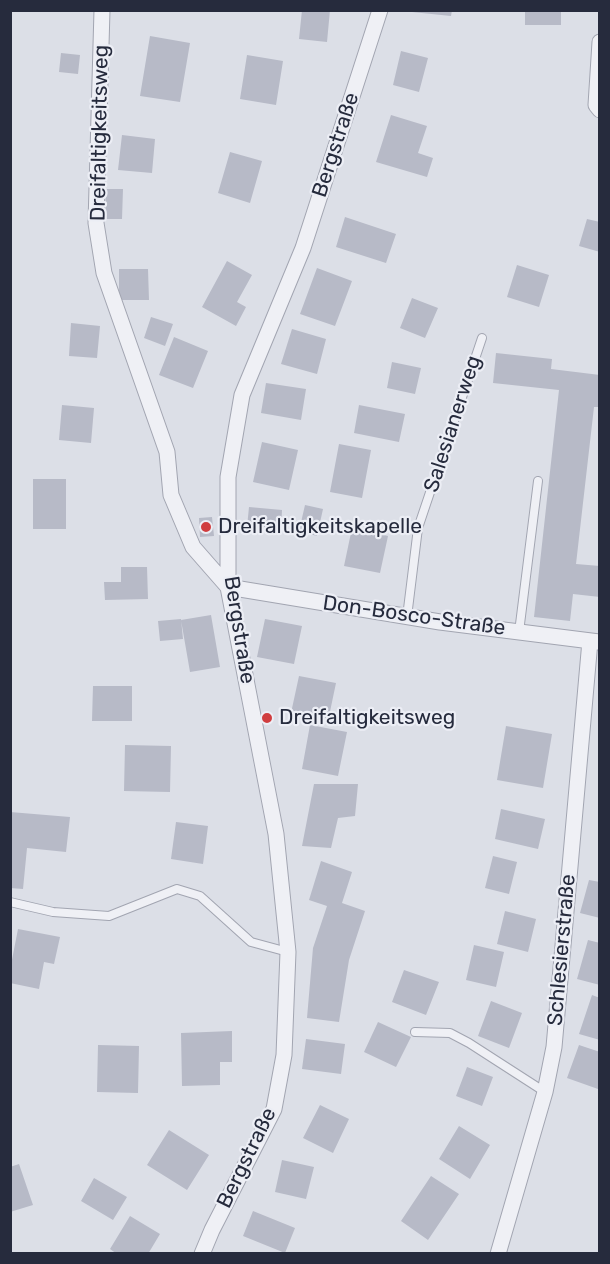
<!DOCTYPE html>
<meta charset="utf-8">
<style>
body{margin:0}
#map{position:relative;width:610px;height:1264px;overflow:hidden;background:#dcdfe7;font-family:Rubik,sans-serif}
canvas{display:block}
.frame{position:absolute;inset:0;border:12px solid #262b3d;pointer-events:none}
</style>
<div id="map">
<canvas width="610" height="1264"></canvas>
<div class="frame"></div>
</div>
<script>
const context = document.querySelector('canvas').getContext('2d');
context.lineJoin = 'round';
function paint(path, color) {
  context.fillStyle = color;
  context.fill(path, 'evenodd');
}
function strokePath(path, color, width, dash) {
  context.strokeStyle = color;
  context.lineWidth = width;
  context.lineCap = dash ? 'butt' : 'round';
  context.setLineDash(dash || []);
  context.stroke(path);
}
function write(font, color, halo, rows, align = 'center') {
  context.font = font + ' Rubik,sans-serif';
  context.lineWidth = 4.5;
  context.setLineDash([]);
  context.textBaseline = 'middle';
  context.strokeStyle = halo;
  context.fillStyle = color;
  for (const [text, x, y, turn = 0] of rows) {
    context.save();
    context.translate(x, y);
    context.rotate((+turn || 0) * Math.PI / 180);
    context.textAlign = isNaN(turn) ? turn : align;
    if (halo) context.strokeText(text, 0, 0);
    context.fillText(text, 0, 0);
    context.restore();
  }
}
const building = new Path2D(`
 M302,10h28l-3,32 -28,-3z
 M412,10h40l-1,6 -39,-4z
 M525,10h36v15h-36z
 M150,36l40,7 -10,59 -40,-6z
 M401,51l27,7 -9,34 -26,-7z
 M61,53l19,2 -2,19 -19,-2z
 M247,55l36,6 -7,44 -36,-6z
 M391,115l36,11 -9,27 15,5 -6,19 -51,-15z
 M122,135l33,4 -3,34 -34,-3z
 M230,152l32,9 -12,42 -32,-10z
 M106,189h17l-1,30h-17z
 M345,217l51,17 -10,29 -50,-16z
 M587,219l13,3v30l-21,-6z
 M227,261l25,14 -15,27 9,5 -10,19 -34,-19z
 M517,265l32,10 -10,32 -32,-10z
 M317,268l35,13 -17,45 -35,-12z
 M119,269h29l1,31h-30z
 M412,298l26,10 -13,30 -25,-10z
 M151,317l22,7 -8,22 -21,-8z
 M71,323l29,3 -3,32 -28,-2z
 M292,329l34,10 -9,35 -36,-10z
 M174,337l34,14 -15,37 -34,-13z
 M496,353l56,6 -1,10 49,6v32h-6l-18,157 24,2v31l-27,-3 -3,27 -36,-4 25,-227 -66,-7z
 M392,362l29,6 -6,26 -28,-6z
 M266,383l40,6 -5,31 -40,-7z
 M62,405l32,3 -3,35 -32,-3z
 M359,405l46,9 -6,28 -45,-9z
 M262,442l36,8 -9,40 -36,-8z
 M339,444l32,6 -9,48 -32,-6z
 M33,479h33v50h-33z
 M305,505l18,4 -6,27 -18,-5z
 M249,507l33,3 -1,20 -34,-3z
 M212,517l2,19 -14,1 -1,-19z
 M352,528l36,8 -8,37 -36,-7z
 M121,567h26l1,32 -43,1 -1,-18h17z
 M211,615l9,52 -30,5 -9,-52z
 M181,619l2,20 -23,2 -2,-20z
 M265,619l37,7 -8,38 -37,-7z
 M299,676l37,7 -8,38 -37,-8z
 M93,686h39v35h-40z
 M310,725l37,7 -9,44 -36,-7z
 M506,726l46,8 -9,54 -46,-8z
 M125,745l46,1 -1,46 -46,-1z
 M314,784h44l-3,32 -17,2 -7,30 -29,-2z
 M501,809l44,10 -7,30 -43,-10z
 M10,812l60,5 -4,35 -39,-4 -4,41 -13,-1z
 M176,822l32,4 -5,38 -32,-5z
 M493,856l24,6 -8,32 -24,-6z
 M321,861l31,11 -10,31 23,8 -16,49 -10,62 -32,-4 6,-70 14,-42 -18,-6z
 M589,880l11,2v36l-20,-5z
 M505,911l31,8 -8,33 -31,-8z
 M18,929l42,8 -6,27 -10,-2 -5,27 -29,-6v-13z
 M588,940l12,3v42l-23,-6z
 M474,945l30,7 -8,35 -30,-7z
 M404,970l35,12 -13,33 -34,-13z
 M592,995l8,3v42l-21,-6z
 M491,1001l31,12 -13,35 -31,-12z
 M378,1022l33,15 -15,30 -32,-15z
 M232,1031v31h-12v23l-38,1 -1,-53z
 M306,1039l39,5 -4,30 -39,-5z
 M98,1045l41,1 -1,47 -41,-1z
 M579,1045l21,7 -2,37 -31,-11z
 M467,1067l26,10 -11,29 -26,-10z
 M320,1105l29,14 -16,34 -30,-15z
 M459,1126l31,19 -20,34 -31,-20z
 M169,1130l40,25 -22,35 -40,-25z
 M282,1160l32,7 -8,32 -31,-7z
 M19,1164l14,41 -23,7v-45z
 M431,1176l28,18 -31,46 -27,-19z
 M94,1178l33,19 -14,23 -32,-19z
 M253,1211l42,17 -10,25 -42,-17z
 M130,1216l30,18 -12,20h-31l-7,-5z`);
const service = new Path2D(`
 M407,617l11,-89 64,-190
 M519,632l19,-151
 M10,902l43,10 56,4 68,-27 23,7 51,46 37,10
 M415,1032l35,1 19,10 76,49`);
const minor = new Path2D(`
 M102,10l-6,213 8,50 63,179 4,43 22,52 35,40
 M600,42l-4,63 4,5
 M228,587l212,35 159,20
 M202,1254l10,-24 62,-121 10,-54 4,-103 -12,-118 -48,-247v-110l14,-82 61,-147 77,-238
 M498,1254l47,-162 9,-45 36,-406`);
const markers = [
 [206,527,6,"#d03d3f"],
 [267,718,6,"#d03d3f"]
];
const streetNames = [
 ["Dreifaltigkeitsweg",100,133,-89],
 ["Bergstraße",336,145,-72],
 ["Salesianerweg",453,424,-72],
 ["Don-Bosco-Straße",414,616,8],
 ["Bergstraße",239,630,81],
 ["Schlesierstraße",562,950,-85],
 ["Bergstraße",247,1158,-64]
];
const poiNames = [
 ["Dreifaltigkeitskapelle",218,527],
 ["Dreifaltigkeitsweg",279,718]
];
paint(building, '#b7bac7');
strokePath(service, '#a2a5b1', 10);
strokePath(minor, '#a2a5b1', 17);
strokePath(service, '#eff0f5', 8);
strokePath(minor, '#eff0f5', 15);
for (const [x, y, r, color] of markers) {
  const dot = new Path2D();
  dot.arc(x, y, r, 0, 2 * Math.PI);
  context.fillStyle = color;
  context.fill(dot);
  strokePath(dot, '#eceef5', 2);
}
write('21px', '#262b3d', '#eceef5', streetNames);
write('21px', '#262b3d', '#eceef5', poiNames, 'left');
</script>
